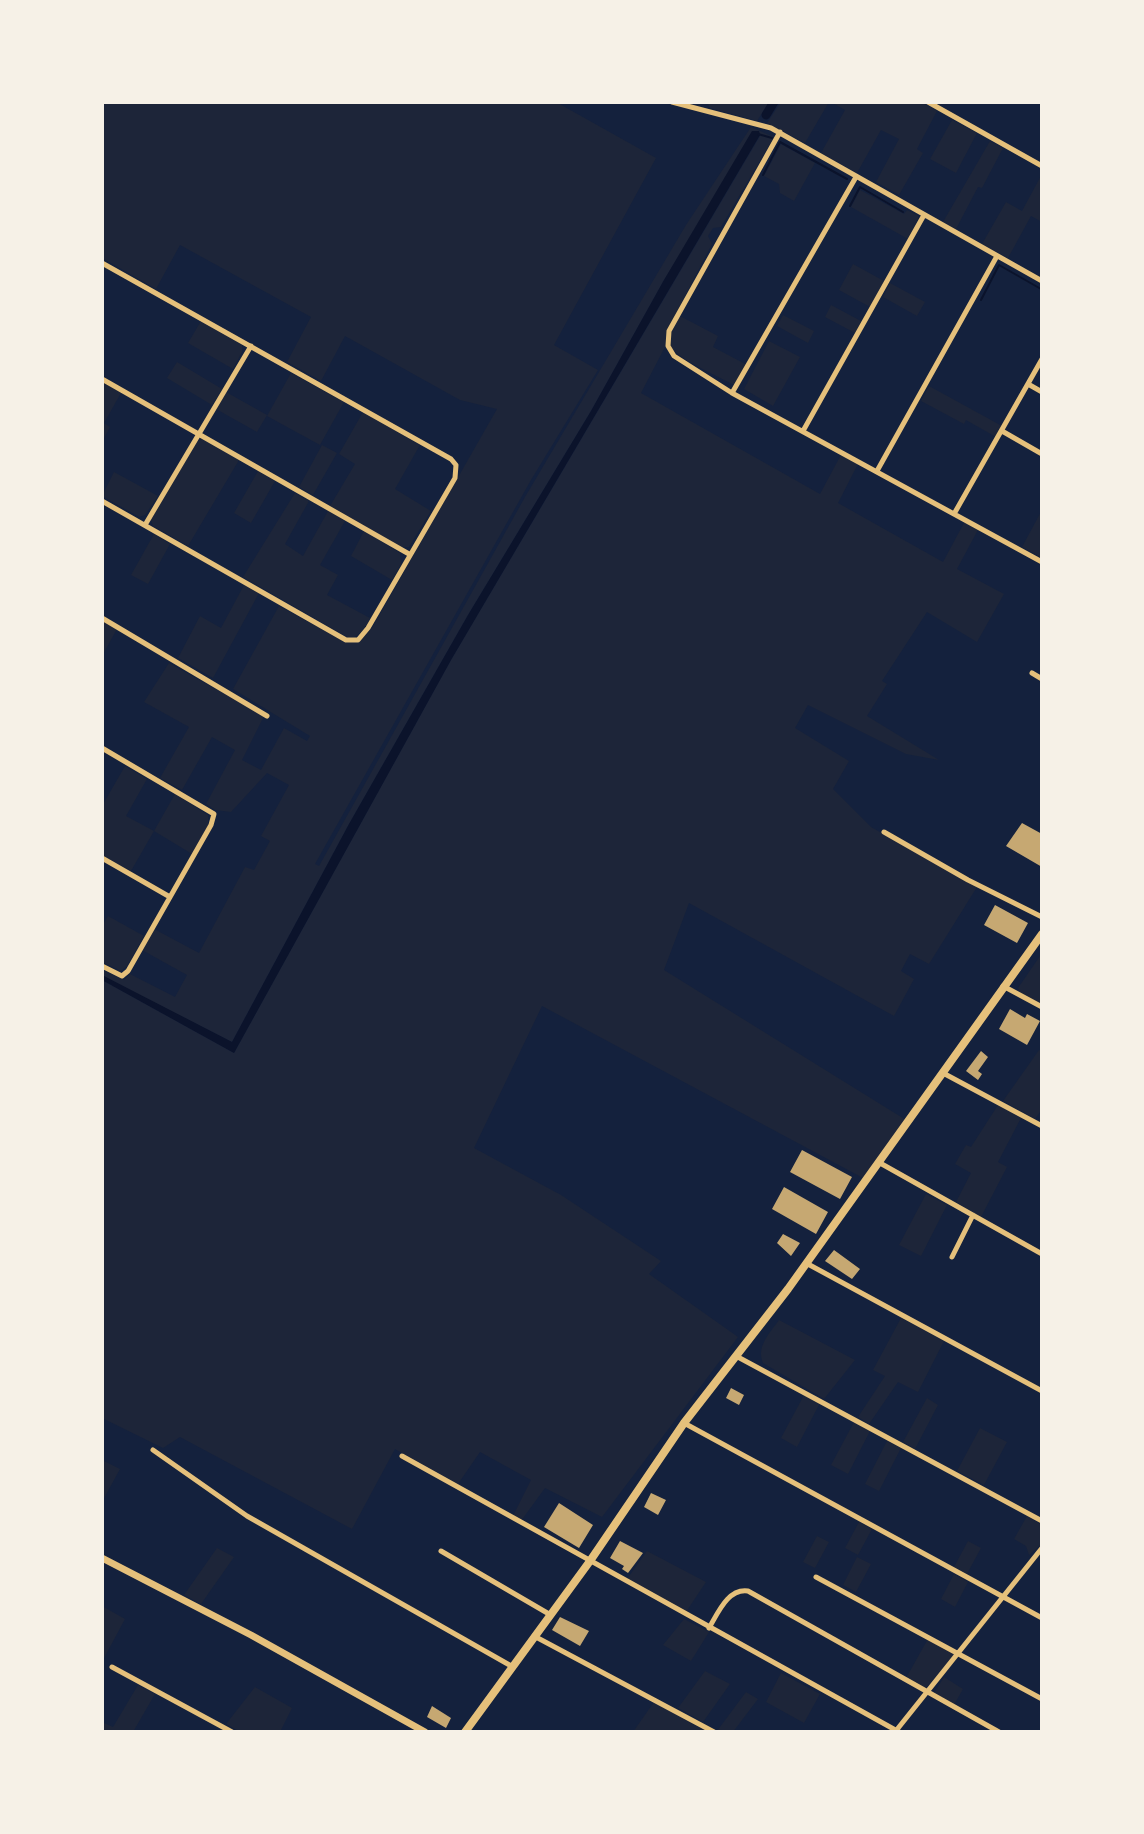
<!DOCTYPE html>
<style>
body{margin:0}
#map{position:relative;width:1144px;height:1834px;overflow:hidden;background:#14213d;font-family:Lato,sans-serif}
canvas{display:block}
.frame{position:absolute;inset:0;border:104px solid #f6f1e7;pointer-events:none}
</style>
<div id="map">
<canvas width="1144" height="1834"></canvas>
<div class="frame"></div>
</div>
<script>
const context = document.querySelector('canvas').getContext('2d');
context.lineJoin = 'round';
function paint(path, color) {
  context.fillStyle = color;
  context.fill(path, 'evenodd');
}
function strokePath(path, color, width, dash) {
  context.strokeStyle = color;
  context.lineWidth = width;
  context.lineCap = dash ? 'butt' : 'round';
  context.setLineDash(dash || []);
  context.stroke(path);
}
const green = new Path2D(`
 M102,102h454l100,56 -102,187 44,25 -67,110 -216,384 4,2 206,-369 161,-272 65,-98 23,10 -53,90 -8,1 -5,8 4,8 -43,83 -3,18 -25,48 179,101 23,-43 17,9 -22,43 105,59 22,-41 14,7 -22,41 47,25 -27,48 -50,-30 -45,69 5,3 -20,32 72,44 -33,-6 -98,-49 -13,23 54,33 -16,28 38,38 106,60 -48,77 -19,-10 -9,17 13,8 -20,37 -205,-113 -25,67 242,150 -43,58 -321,-172 -68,142 87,47 100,66 -12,13 89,63 -136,180 -57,-29 -24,33 -8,-5 18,-36 -51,-28 -22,32 -63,-35 -43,80 -172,-92 -17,11 -61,-30v-438l132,73 217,-393 309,-524 -1,-4 -95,148 -73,131 -123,204 -119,209 -117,218 -113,-57 -17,-10v-5l22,10 6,-6 45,23 12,-22 -45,-25 12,-21 45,24 46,-86 9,3 16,-29 -9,-5 28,-51 -22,-12 -36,39 -16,-2 -9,-6 29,-54 -23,-13 -30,53 -22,-12 29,-51 -45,-25 25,-39 95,53 -22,44 19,10 23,-42 23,13 3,-5 -77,-47 46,-83 68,37h11l14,-15 125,-219 -37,-9 -115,-64 -24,45 -34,-19 24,-45 -131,-72 -24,44 -54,-31z
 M707,102h62l-12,19 -47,-13z
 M781,102h48l-24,41 -38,-20z
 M831,102h90l16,9 -20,38 6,4 -24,42 -23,-13 23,-43 -18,-9 -24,43 -36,-20 24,-43z
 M952,120l25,13 -21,40 -26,-14z
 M990,141l13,7 -21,40 -4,-1 -22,42 -13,-7z
 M781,144l34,19 -21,38 -14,-8 -1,-9 -15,-8z
 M1042,174v48l-11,-6 -23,42 -26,-14 24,-42 16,9z
 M860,190l44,24 3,-4 12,6 -11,23 -57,-32z
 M853,264l31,17 -14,26 -31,-17z
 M890,283l35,19 -8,14 -34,-19z
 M831,305l30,16 -6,12 -30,-16z
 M783,315l31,16 -6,12 -31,-17z
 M680,316l38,20 -5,11 36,19 -13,20c-14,-8 -59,-27 -65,-39 -4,-10 5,-23 9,-31z
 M201,321l41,24v7l-9,17 -45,-26z
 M769,341l31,16 -27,49 -29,-17z
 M177,362l45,27 -10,16 -45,-27z
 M291,373l53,29 -24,43 -53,-29z
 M102,382l19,11 -17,30 6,4 -8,15z
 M929,386l73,40 -6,11 -30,-17 -2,4 -43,-23z
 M226,392l41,23 -10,17 -41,-23z
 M363,412l57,33 -25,44 36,22 -22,36h-8l-71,-41 25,-42 -16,-10z
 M202,439l37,21 -51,86 -35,-20 -2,-6 46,-78z
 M322,445l15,8 -24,42 -14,-8z
 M258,471l17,10 -24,42 -17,-10z
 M114,472l44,24 -13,19 -6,2 -37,-21z
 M295,493l14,8 -24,43 18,12 25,-45 17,10 -25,44 18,10 -11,20 43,23 -5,11 -10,8h-8l-104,-60z
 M1042,510v48l-20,-11z
 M364,531l36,22 1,11 -9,16 -41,-24z
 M154,534l16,10 -22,40 -17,-9z
 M244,585l15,8 -46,85 -35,-20 22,-42 21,12z
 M102,620l15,9 -15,27z
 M125,766l22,13 -21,37 28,15 21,-37 33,21v11l-16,28 -38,-23 -23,40 -29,-16v-49z
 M108,916l36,20 -17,30 -6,5 -19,-9v-36z
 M1040,956l2,1v48l-21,-11 -3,-6z
 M1039,1050l3,1v58l-7,10 -32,-18z
 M998,1105l23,13 -23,44 9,5 -26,50 -25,-15 15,-29 -16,-9 11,-19 5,2z
 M926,1194l21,11 -26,51 -22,-11z
 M901,1318l43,23 -26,51 -20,-10 -29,42 -11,-7 27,-41 -12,-6z
 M779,1320l76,40 -31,39 -61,-36c-7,-17 7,-30 16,-43z
 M804,1395l16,8 -23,44 -16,-9z
 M927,1398l11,7 -23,44 -12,-7z
 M854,1422l16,9 -22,43 -17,-9z
 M980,1428l27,14 -23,43 -27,-14z
 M887,1441l14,7 -22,43 -14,-7z
 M102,1460l18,9 -18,33z
 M1027,1516l15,9v19l-13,11 -3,-9 -12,-7z
 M859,1522l13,7 -14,26 -13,-7z
 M817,1536l12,6 -14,26 -12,-6z
 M968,1541l13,7 -14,26 -13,-7z
 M217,1548l17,9 -33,47 -17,-9z
 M647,1551l59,31 -20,30 -59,-33z
 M857,1557l14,7 -15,28 -13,-7z
 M954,1574l14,8 -13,25 -14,-8z
 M102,1606l23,13 -23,43z
 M684,1619l25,13 -18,29 -28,-16z
 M929,1637l24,14 1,4 -28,33 -20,-10z
 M705,1671l25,13 -27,38 -25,-14z
 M781,1673l39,21 -16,29 -38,-21z
 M944,1677l19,12 -9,16 -20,-12z
 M138,1685l17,9 -22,38h-31v-10l11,5z
 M255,1687l37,21 -12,24h-40l-14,-8z
 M746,1692l12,7 -25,33 -16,-1z
 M654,1702l53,30h-74z`);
const water = new Path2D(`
 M752,131h7l1,4 -309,525 -217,393 -132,-73v-5l130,67 117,-218 119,-209 123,-204 73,-131z`);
const stream = new Path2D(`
 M758,134l14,4
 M763,175l17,-33 67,37
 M850,206l10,-19 43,25
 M981,300l18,-35 42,24`);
const canal = new Path2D(`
 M766,115l8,-13`);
const building = new Path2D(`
 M1022,823l20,11v33l-36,-21z
 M995,905l33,18 -11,20 -33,-18z
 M1010,1009l15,9 2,-4 13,7 -13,24 -28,-16z
 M981,1051l7,6 -10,14 4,3 -4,6 -12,-9z
 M802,1150l50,27 -12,22 -50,-27z
 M784,1187l44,25 -12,22 -44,-25z
 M783,1234l17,9 -9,13 -14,-13z
 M834,1250l26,19 -8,10 -27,-18z
 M731,1388l13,7 -5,10 -13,-7z
 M651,1493l15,7 -8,15 -14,-8z
 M559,1503l34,22 -14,23 -35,-21z
 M620,1541l23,12 -15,20 -6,-4 2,-3 -14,-8z
 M560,1617l29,14 -9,15 -28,-16z
 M432,1706l19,12 -5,10 -19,-11z`);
const minor = new Path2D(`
 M672,102l99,26 271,153
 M928,102l114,64
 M780,132l-111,199 -1,15 6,10 58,37 310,169
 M102,263l349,196 5,6 -1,13 -87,150 -10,12h-12l-244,-139
 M102,379l307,175
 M1028,384l14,8
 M732,393l124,-216
 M803,431l121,-216
 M1002,431l40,23
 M877,471l120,-215
 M954,514l88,-155
 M145,525l106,-179
 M102,618l165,98
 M1032,673l10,6
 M102,748l112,66 -3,11 -83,146 -6,5 -20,-10
 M884,832l84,48 74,37
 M102,858l68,39
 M1003,986l39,21
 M943,1073l99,53
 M880,1163l162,91
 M952,1257l21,-42
 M806,1263l236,128
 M736,1356l306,165
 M684,1423l358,195
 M153,1450l94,66 266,151
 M402,1456l497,276
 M441,1551l108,63
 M816,1577l226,122
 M709,1628c9,-15 19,-40 39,-37l251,141
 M534,1636l180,96
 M112,1667l120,65
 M895,1732l147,-184`);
const tertiary = new Path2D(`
 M102,1558l149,77 174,97`);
const primary = new Path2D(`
 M465,1732l125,-171 94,-138 104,-134 254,-355`);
paint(green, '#1d2539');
paint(water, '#0b132b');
strokePath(stream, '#0b132b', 2);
strokePath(canal, '#0b132b', 9);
paint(building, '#c6a872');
strokePath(minor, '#e5c07b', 5);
strokePath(tertiary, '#e5c07b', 7);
strokePath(primary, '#e5c07b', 8);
</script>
